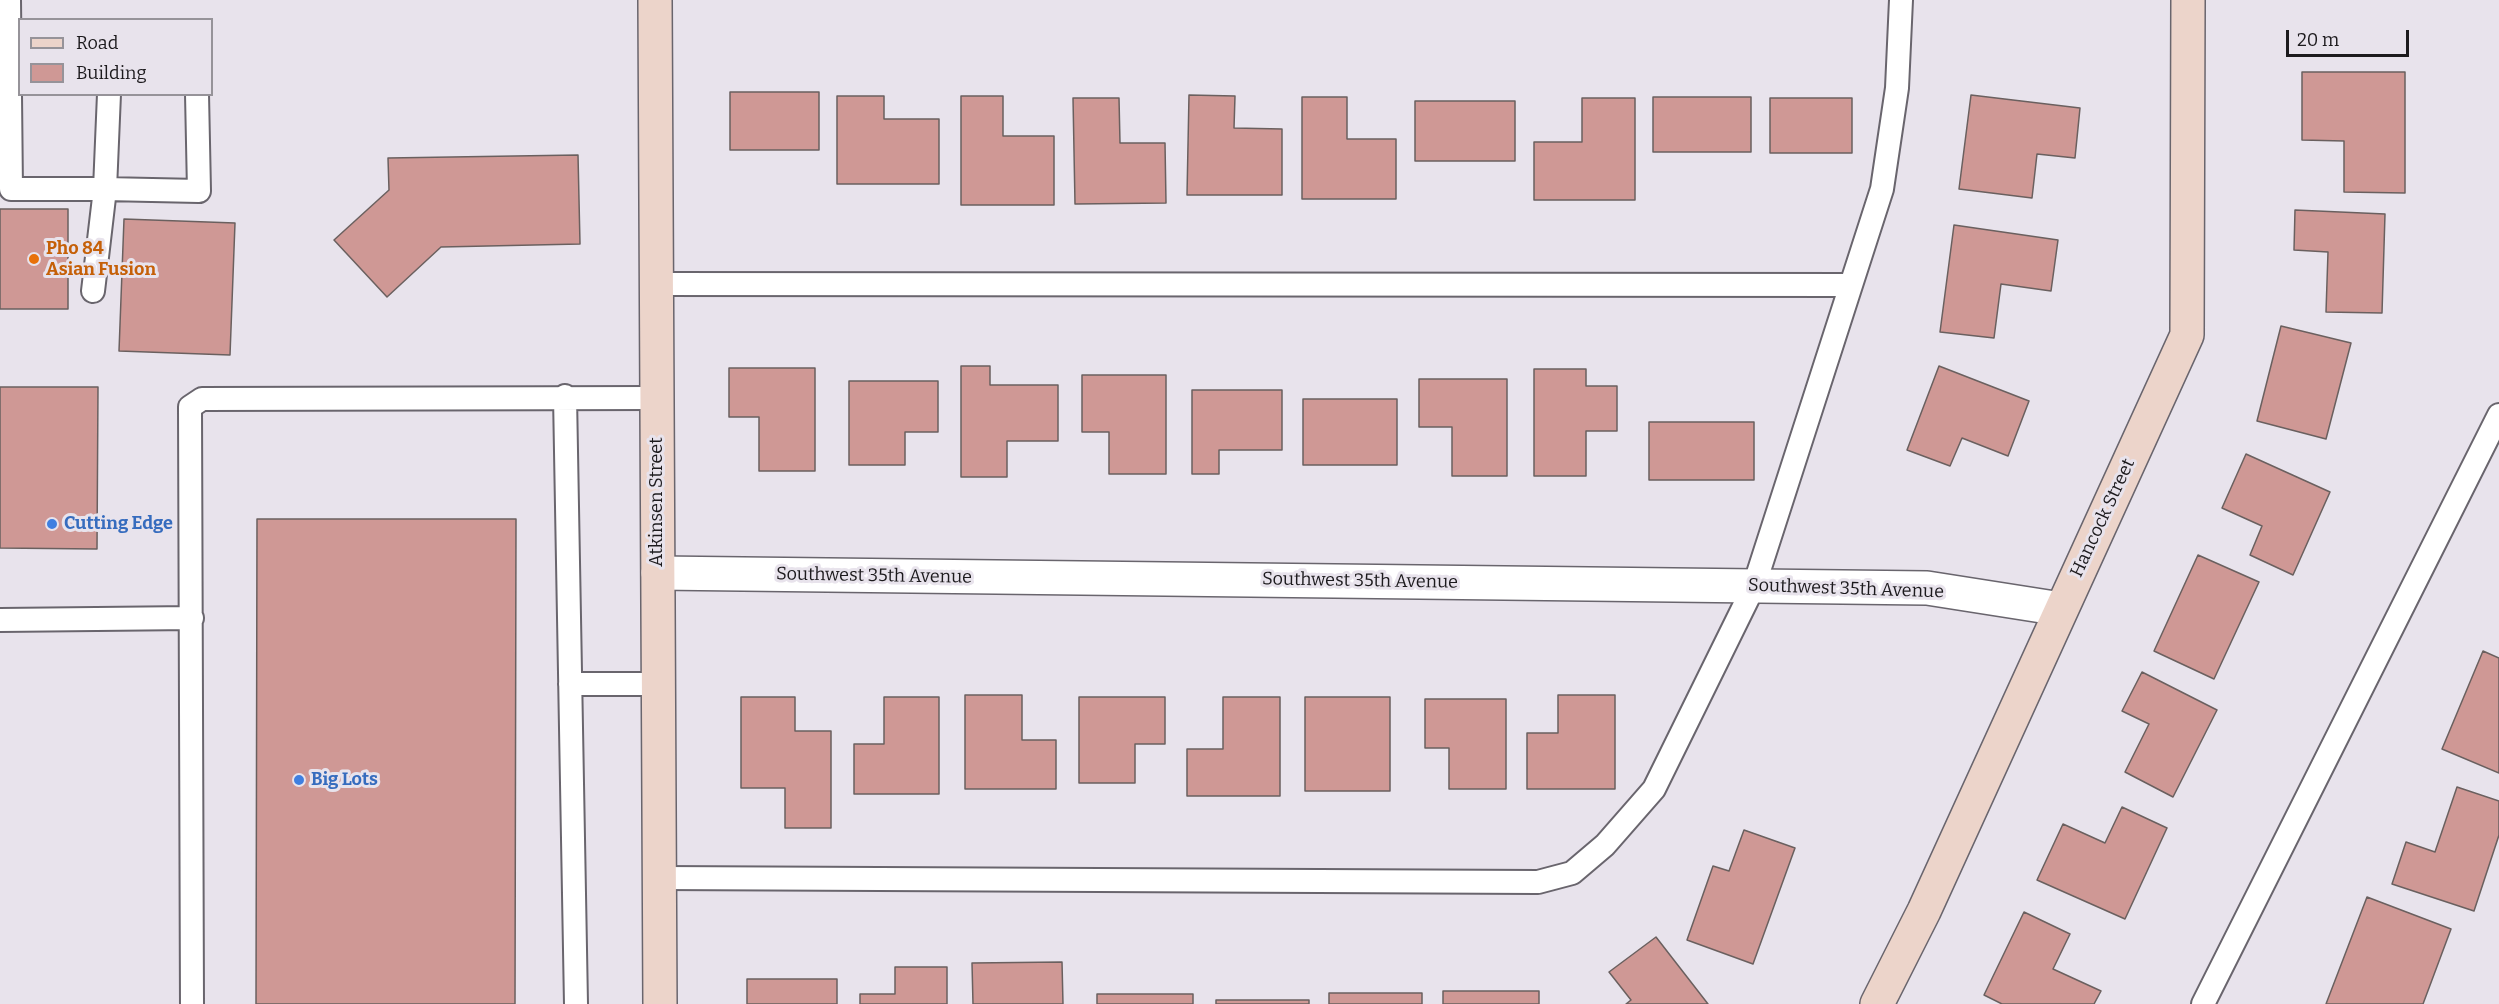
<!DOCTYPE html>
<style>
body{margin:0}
#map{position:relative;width:2499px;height:1004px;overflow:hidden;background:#e8e3ec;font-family:Bitter,serif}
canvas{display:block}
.legend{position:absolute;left:18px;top:18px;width:195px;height:78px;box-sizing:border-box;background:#e8e3ec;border:2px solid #969399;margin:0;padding:8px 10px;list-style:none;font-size:18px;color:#1c1a1d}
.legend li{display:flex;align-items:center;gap:12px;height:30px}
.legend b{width:30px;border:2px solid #969399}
.scale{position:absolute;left:2286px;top:30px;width:123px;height:27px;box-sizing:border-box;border:3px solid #1c1a1d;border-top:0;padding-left:8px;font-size:18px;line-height:21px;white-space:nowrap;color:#1c1a1d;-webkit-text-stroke:4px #e8e3ec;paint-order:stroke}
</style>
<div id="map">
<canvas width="2499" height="1004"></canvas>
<ul class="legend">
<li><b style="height:8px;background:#ecd4ca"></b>Road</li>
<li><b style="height:16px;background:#cf9895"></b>Building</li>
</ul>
<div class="scale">20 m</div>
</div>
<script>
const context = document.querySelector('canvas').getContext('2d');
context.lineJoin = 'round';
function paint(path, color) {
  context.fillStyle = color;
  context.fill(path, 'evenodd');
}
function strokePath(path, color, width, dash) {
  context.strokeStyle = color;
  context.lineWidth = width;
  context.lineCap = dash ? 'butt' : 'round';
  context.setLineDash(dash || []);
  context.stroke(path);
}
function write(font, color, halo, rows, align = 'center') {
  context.font = font + ' Bitter,serif';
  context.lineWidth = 6;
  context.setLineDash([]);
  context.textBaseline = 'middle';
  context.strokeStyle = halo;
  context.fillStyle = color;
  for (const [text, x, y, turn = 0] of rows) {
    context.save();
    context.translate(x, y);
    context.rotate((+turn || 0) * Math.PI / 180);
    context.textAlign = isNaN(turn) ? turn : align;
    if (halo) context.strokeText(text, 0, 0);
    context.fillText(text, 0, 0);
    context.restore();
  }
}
const building = new Path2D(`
 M2302,72h103v121l-61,-1v-51l-42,-1z
 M730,92h89v58h-89z
 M1189,95l46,1 -1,32 48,1v66h-95z
 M1971,95l109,13 -5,50 -38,-4 -5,44 -73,-9z
 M837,96h47v23h55v65h-102z
 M961,96h42v40h51v69h-93z
 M1302,97h45v42h49v60h-94z
 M1653,97h98v55h-98z
 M1073,98h46l1,45h45l1,60 -91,1z
 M1582,98h53v102h-101v-58h48z
 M1770,98h82v55h-82z
 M1415,101h100v60h-100z
 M578,155l2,89 -139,3 -54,50 -53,-57 55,-50 -1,-32z
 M0,209h68v100h-68z
 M2295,210l90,4 -3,99 -56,-1 2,-60 -34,-2z
 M124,219l111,4 -5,132 -111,-4z
 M1954,225l104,15 -7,51 -50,-7 -7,54 -54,-6z
 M2281,326l70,17 -25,96 -69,-18z
 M961,366h29v19h68v56h-51v36h-46z
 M1939,366l90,35 -21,55 -46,-18 -12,28 -43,-16z
 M729,368h86v103h-56v-54h-30z
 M1534,369h52v17h31v45h-31v45h-52z
 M1082,375h84v99h-57v-42h-27z
 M1419,379h88v97h-55v-49h-33z
 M849,381h89v51h-33v33h-56z
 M0,387h98l-1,162 -97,-1z
 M1192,390h90v60h-63v24h-27z
 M1303,399h94v66h-94z
 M1649,422h105v58h-105z
 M2246,454l84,38 -37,83 -43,-20 12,-29 -40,-18z
 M257,519h259l-1,485h-259z
 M2198,555l61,27 -45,97 -60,-28z
 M2483,651l16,7v115l-57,-24z
 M2142,672l75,38 -44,87 -48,-25 24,-48 -27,-13z
 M965,695h57v45h34v49h-91z
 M1558,695h57v94h-88v-56h31z
 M741,697h54v34h36v97h-46v-40h-44z
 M884,697h55v97h-85v-50h30z
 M1079,697h86v47h-30v39h-56z
 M1223,697h57v99h-93v-47h36z
 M1305,697h85v94h-85z
 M1425,699h81v90h-57v-41h-24z
 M2457,787l42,14v34l-25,76 -82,-27 14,-42 29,10z
 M2122,807l45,21 -42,91 -88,-39 26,-56 42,19z
 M1744,830l51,18 -42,116 -66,-24 26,-74 16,5z
 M2367,897l84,32 -28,75h-97z
 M2024,912l46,22 -17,35 48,22 -7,13h-92l-18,-9z
 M1656,937l52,67h-82l5,-4 -22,-28z
 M1062,962l1,42h-90l-1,-41z
 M895,967h52v37h-87v-10h35z
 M747,979h90v25h-90z
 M1443,991h96v13h-96z
 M1329,993h93v11h-93z
 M1097,994h96v10h-96z
 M1216,1000h93v4h-93z`);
const lane = new Path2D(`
 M9,0l2,189h94l-12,102
 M109,94l-4,95 94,2 -2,-97
 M656,284l1194,1
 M565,396l11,608
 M0,620l192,-2
 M570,684h88
 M659,878l879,4 34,-9 33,-28 49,-56 100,-203 128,-397 15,-101 4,-88
 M192,1004l-2,-597 12,-8 454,-1
 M2203,1004l296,-589`);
const street = new Path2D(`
 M658,573l1269,15 134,21`);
const secondary = new Path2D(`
 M655,0l5,1004
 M1877,1004l47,-93 263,-576 1,-335`);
const markers = [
 [34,259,6,"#e8710a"],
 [52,524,6,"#3f7fe0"],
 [299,780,6,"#3f7fe0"]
];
const foodNames = [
 ["Pho 84",46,249],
 ["Asian Fusion",46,270]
];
const streetNames = [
 ["Atkinsen Street",657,502,-90],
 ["Hancock Street",2103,518,-65],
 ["Southwest 35th Avenue",874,576,1],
 ["Southwest 35th Avenue",1360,581,1],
 ["Southwest 35th Avenue",1846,589,2]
];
const shopNames = [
 ["Cutting Edge",64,524],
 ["Big Lots",311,780]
];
paint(building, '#cf9895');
strokePath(building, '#6a605f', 1.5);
strokePath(lane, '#69656d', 26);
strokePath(street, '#69656d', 36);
strokePath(secondary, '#69656d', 36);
strokePath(lane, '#fff', 22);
strokePath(street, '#fff', 33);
strokePath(secondary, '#ecd4ca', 33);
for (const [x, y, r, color] of markers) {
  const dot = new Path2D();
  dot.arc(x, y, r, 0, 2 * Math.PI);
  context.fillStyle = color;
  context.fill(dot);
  strokePath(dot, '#e8e3ec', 2);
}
write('bold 18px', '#c56008', '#e8e3ec', foodNames, 'left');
write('18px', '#1c1a1d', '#e8e3ec', streetNames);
write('bold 18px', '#366cbe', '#e8e3ec', shopNames, 'left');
</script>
